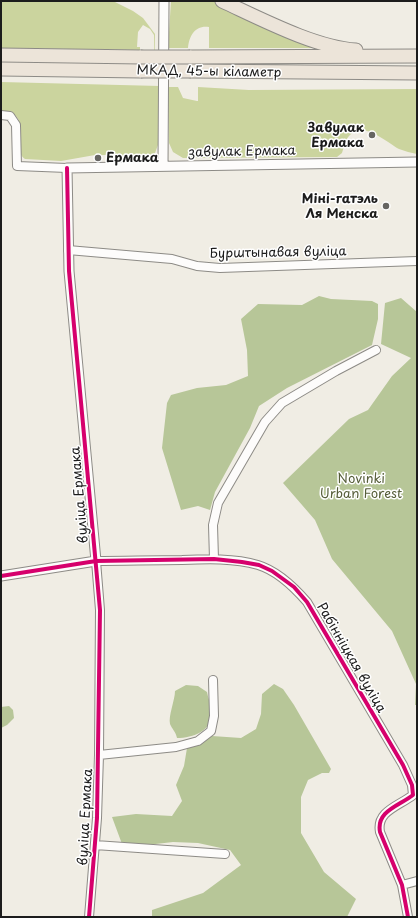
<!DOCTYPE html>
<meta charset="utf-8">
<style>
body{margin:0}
#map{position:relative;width:418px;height:918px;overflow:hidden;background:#f0ede4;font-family:"Playpen Sans",sans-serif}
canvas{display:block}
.frame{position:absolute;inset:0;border:2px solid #1c1c1c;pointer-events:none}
</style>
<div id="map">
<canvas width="418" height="918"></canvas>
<div class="frame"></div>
</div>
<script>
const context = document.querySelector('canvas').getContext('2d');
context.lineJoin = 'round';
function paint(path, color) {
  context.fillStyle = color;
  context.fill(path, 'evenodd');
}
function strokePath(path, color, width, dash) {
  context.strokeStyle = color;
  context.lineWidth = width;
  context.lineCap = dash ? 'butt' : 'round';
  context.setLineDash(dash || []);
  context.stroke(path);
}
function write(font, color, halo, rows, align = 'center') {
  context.font = font + ' "Playpen Sans",sans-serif';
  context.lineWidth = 3;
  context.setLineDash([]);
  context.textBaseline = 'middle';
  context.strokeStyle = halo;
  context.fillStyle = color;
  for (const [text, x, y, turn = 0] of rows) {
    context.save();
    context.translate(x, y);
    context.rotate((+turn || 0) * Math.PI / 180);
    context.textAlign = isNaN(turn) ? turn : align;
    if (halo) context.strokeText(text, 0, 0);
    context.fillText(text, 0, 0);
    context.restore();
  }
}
const green = new Path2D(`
 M1,1h112l20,10 10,7 12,16v48l-1,-47 -4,-6 -7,-4 -5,7 -1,15h3v3l-139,-2z
 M171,1h47l102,47h-111v-21c-14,-2 -20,9 -21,21h-20z
 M1,82l159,4 -2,59 -3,8 -7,6 -11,2 -20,-6h-22l-34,6 -36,-2c-16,-12 11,-46 -24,-48z
 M168,87h10l5,11 14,3h1v-14l51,3 168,-1v65c-6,-1 -12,-3 -18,-5 -13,-7 -36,-29 -50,-13 -4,4 -5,11 -7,17l-5,4 -154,1 -10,-6 -4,-9z`);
const forest = new Path2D(`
 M319,296l12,3 41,2 6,3v15l-6,26 -85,43 -28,18 -9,22 -35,64 -5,18 -12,-4 -17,4 -19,-62 5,-45 4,-8 26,-7 29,-3 22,-9 -1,-26 -6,-31 17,-15 44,1z
 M401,298l16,14v393h-2l1,-21 -24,-53 -60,-72 -17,-39 -32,-37 66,-64 19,-9 24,-34 19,-18 -30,-14 4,-41z
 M274,684l9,5 11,16 37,64 -2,4h-7l-14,7 -7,17v36l23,39 32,27 -9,18h-195v-7l51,-17 38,-28 -11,-15 -32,-7 -25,-1 -26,3 -25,-1 -10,-27 24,-3 36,2 10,-15 -6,-16 8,-19 3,-18 25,-12 29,2 15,-9 5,-15 1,-20z
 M186,685l12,1 9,6c1,6 4,13 5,19 1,20 -19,27 -35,27 -1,-6 -5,-9 -7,-14 -2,-8 5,-24 5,-33z
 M9,706l4,4 1,8 -7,7 -6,3v-21z`);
const minor = new Path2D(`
 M1,115l9,1 6,9 1,41 50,2
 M68,250l104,9 25,7 23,2 197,-7
 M214,559l-1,-34 5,-22 47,-81 17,-19 54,-32 40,-21
 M99,755l77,-8 22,-6 13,-10 3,-15 -1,-36
 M95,845l130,9
 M402,885l15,-4
 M89,917l8,-99 2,-63 1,-145 -4,-49c28,0 57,-1 86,-1 25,-1 52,-2 76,5 20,6 36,22 49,37l96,163 9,20 1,10c-14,11 -37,16 -33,37l22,53 6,32`);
const tertiary = new Path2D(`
 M163,166l1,-165
 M1,576l95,-15 -27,-290 -2,-103 350,-6`);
const trunk = new Path2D(`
 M222,1c37,17 94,47 134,49
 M1,55l140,2
 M190,57l227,-1
 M1,69l140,2
 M191,71l226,2`);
const trunkBridge = new Path2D(`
 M141,57h49
 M141,71h50`);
const cycleway = new Path2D(`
 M67,168l2,103 31,339 -3,208 -8,99
 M1,576l95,-15 118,-2 28,3 17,3 13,6 22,16 13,15 96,163 9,20 1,10c-14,11 -37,16 -33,37l22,53 6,32`);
const markers = [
 [372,135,4,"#666562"],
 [98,158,4,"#666562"],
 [386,206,4,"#666562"]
];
const streetNames = [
 ["МКАД, 45-ы кіламетр",209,72,1],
 ["завулак Ермака",242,152,-1],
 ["Бурштынавая вуліца",278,253,-1],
 ["вуліца Ермака",80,495,-95],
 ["Рабінніцкая вуліца",351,658,60],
 ["вуліца Ермака",86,817,-87]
];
const poiNames = [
 ["Завулак",364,128],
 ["Ермака",364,143],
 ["Ермака",106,158,"left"],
 ["Міні-гатэль",378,199],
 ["Ля Менска",378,214]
];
const parkNames = [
 ["Novinki",361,479],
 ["Urban Forest",361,494]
];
paint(green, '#cbd49e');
paint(forest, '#b7c698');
strokePath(minor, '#8d8b86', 10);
strokePath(tertiary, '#8d8b86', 11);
strokePath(trunk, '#8d8b86', 15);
strokePath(minor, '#fdfcfb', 8);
strokePath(tertiary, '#fdfcfb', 9);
strokePath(trunk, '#ece4d9', 13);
strokePath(trunkBridge, '#8d8b86', 15, []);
strokePath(trunkBridge, '#ece4d9', 13);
strokePath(cycleway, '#d6006c', 4);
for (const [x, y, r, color] of markers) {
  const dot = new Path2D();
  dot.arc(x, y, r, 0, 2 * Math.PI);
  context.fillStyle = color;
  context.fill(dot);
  strokePath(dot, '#fff', 1.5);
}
write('13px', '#1c1c1c', '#fff', streetNames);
write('bold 13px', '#1c1c1c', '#fff', poiNames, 'right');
write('13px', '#565e39', '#fff', parkNames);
</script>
